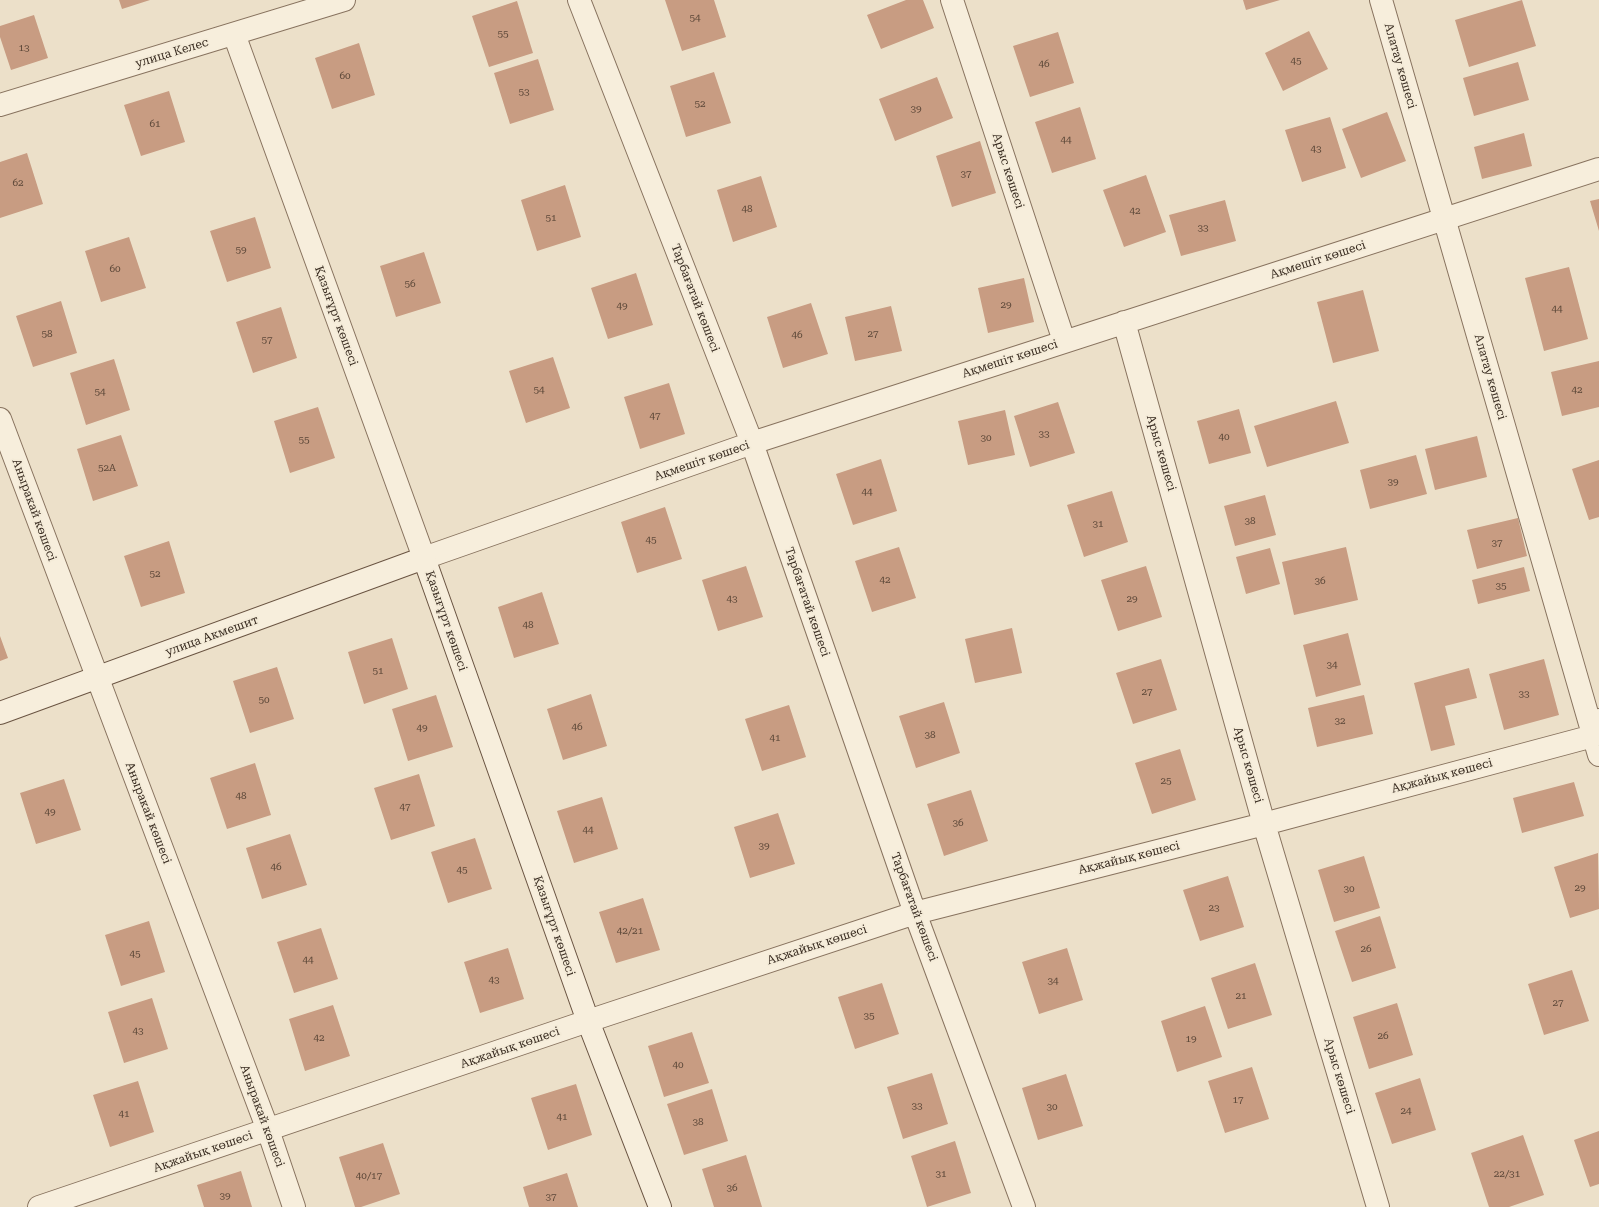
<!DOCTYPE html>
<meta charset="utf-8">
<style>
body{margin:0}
canvas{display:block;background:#ece0c9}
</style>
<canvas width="1599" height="1207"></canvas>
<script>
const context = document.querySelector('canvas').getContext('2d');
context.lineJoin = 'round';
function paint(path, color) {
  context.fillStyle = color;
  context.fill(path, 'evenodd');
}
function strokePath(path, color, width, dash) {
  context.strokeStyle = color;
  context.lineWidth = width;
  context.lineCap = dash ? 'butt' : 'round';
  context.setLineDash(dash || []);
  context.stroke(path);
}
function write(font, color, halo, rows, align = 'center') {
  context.font = font + ' "Roboto Serif",serif';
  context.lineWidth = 3.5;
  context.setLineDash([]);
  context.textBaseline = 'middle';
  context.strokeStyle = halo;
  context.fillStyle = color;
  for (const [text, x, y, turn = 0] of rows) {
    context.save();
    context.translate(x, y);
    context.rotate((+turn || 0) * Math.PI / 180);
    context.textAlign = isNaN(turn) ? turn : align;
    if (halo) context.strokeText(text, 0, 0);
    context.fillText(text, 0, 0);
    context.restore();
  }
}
const building = new Path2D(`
 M119,0h31l-28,9z
 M665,0h49l12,37 -44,14z
 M906,0h17l11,28 -53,21 -14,-34z
 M1243,0h37l-34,10z
 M1522,0l14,46 -67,21 -14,-47z
 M517,1l16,52 -44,14 -17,-51z
 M34,15l14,43 -37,12 -11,-33v-11z
 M1309,31l19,38 -45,22 -18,-38z
 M1058,32l16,51 -44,14 -17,-51z
 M359,43l16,52 -43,14 -17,-51z
 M538,59l16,51 -44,14 -16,-51z
 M1518,62l11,38 -55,16 -11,-38z
 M714,72l17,51 -45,14 -16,-51z
 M937,77l16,41 -58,23 -16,-42z
 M169,91l16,51 -44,14 -17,-51z
 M1080,107l16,52 -44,14 -17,-51z
 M1387,112l19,49 -45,17 -19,-49z
 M1330,117l16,51 -44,14 -17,-52z
 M1524,133l8,33 -50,13 -8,-32z
 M980,141l16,52 -44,14 -16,-51z
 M27,153l16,51 -43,14v-56z
 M1146,175l20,57 -42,15 -21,-57z
 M761,176l16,51 -44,15 -16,-52z
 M565,185l16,52 -44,14 -16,-51z
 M1599,199v32l-9,-30z
 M1225,200l11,41 -55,15 -12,-41z
 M255,217l16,51 -44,14 -17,-51z
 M129,237l17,51 -45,14 -16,-51z
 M424,252l17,51 -45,14 -16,-51z
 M1569,267l19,72 -44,12 -19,-73z
 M636,273l17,52 -45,14 -17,-51z
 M1024,278l10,44 -46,11 -10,-45z
 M1363,290l16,61 -46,12 -16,-61z
 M61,301l16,52 -44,14 -17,-51z
 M811,303l17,51 -45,14 -16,-51z
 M891,306l11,45 -47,10 -10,-44z
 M281,307l16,51 -44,15 -17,-51z
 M553,357l17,51 -44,15 -17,-52z
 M114,359l16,51 -44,15 -16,-52z
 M1599,361v46l-37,9 -11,-44z
 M669,383l16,51 -45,15 -16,-52z
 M1336,401l13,42 -82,24 -13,-41z
 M1058,402l17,51 -45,14 -16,-51z
 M318,407l17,51 -45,15 -16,-52z
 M1239,409l12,44 -42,11 -12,-43z
 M1005,410l10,45 -47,10 -10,-44z
 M121,435l17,51 -45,15 -16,-52z
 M1477,436l10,41 -52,13 -10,-41z
 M1416,455l11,39 -57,15 -10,-39z
 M881,459l16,52 -44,14 -17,-51z
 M1599,460v57l-10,3 -17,-51z
 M1112,491l16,51 -44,15 -17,-52z
 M1265,495l11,40 -41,11 -11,-40z
 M665,507l17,52 -45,14 -16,-51z
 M1518,518l9,38 -50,13 -10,-39z
 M169,541l16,52 -44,14 -17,-51z
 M899,547l17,51 -44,14 -17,-51z
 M1346,547l12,53 -64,15 -12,-53z
 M1270,548l10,36 -34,10 -10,-37z
 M746,566l17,51 -45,14 -16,-51z
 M1146,566l16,51 -44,14 -17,-51z
 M1524,567l6,24 -52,13 -6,-24z
 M542,592l17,52 -45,14 -16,-51z
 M1012,628l10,45 -47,10 -10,-44z
 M1348,633l13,52 -45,12 -13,-52z
 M0,636l8,22 -8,3z
 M392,638l16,51 -44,15 -16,-52z
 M1161,659l16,51 -44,14 -17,-51z
 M1544,659l15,56 -55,15 -15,-56z
 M277,667l17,52 -44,14 -17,-52z
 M1469,668l8,30 -32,8 10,39 -24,6 -17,-68z
 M591,694l16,52 -44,14 -16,-51z
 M436,695l17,52 -45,14 -16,-52z
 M1364,695l9,39 -56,13 -9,-39z
 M944,702l16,51 -44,15 -17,-52z
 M789,705l17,52 -44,14 -17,-52z
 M1180,749l16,51 -44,14 -17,-51z
 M255,763l16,52 -44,14 -17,-51z
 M419,774l16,52 -44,14 -17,-52z
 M64,779l17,51 -45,14 -16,-51z
 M1574,782l10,34 -62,17 -9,-35z
 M971,790l17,51 -44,15 -17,-52z
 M602,797l16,52 -44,14 -17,-52z
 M778,813l17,51 -45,14 -16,-51z
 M290,834l17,51 -45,14 -16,-51z
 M475,838l17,51 -44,14 -17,-51z
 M1598,853l1,56 -29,9 -16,-51z
 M1364,856l16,52 -46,14 -16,-52z
 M1228,876l16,51 -44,14 -17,-51z
 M643,898l17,52 -44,13 -17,-51z
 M1380,916l16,52 -44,14 -17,-51z
 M149,921l16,51 -44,14 -16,-51z
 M321,928l17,51 -44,14 -17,-51z
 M508,948l16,51 -44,14 -16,-51z
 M1067,948l16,52 -44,14 -17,-52z
 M1255,963l17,52 -44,14 -17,-51z
 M1572,970l17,51 -45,14 -16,-51z
 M882,983l17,51 -44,15 -17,-52z
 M152,998l16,51 -44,14 -16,-51z
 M1397,1003l16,52 -44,14 -16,-52z
 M333,1005l17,51 -45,15 -16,-52z
 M1205,1006l17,51 -45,15 -16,-51z
 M692,1032l17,51 -45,14 -16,-51z
 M1252,1067l17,52 -44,14 -17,-52z
 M932,1073l16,51 -45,15 -16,-52z
 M1066,1074l17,52 -45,14 -16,-52z
 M1420,1078l16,52 -44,14 -17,-51z
 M138,1081l16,51 -44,15 -17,-52z
 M576,1084l16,51 -44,15 -17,-52z
 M712,1089l16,52 -44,14 -17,-51z
 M1599,1131v53l-9,3 -16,-47z
 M1523,1135l21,60 -35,12h-20l-18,-54z
 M955,1141l16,52 -44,14 -16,-51z
 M383,1143l17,51 -39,13h-6l-16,-50z
 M746,1155l16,52h-48l-12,-38z
 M241,1171l11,36h-48l-7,-22z
 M567,1173l11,34h-49l-6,-20z`);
const street = new Path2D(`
 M579,0l173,443 163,470 109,294
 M952,0l112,341
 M1381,0l218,755
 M234,34l190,524 328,-115 847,-274
 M0,105l344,-105
 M1124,322l140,502 114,383
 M0,419l268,711 26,77
 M39,1207l549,-186 327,-108 349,-89 329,-88 6,-16`);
const secondary = new Path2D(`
 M0,713l424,-155 164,463 72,186`);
const numberNames = [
 ["54",695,18],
 ["55",503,34],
 ["13",24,48],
 ["45",1296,61],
 ["46",1044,64],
 ["60",345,76],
 ["53",524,92],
 ["52",700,104],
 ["39",916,109],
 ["61",155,124],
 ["44",1066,140],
 ["43",1316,149],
 ["37",966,174],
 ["62",18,183],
 ["48",747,209],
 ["42",1135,211],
 ["51",551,218],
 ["33",1203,228],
 ["59",241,250],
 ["60",115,269],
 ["56",410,284],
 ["29",1006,305],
 ["49",622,306],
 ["44",1557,309],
 ["58",47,334],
 ["27",873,334],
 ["46",797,335],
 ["57",267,340],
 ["54",539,390],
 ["42",1577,390],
 ["54",100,392],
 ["47",655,416],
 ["33",1044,434],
 ["40",1224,437],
 ["30",986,438],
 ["55",304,440],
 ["52А",107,468],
 ["39",1393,482],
 ["44",867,492],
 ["38",1250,521],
 ["31",1098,524],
 ["45",651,540],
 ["37",1497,543],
 ["52",155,574],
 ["42",885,580],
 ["36",1320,581],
 ["35",1501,586],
 ["43",732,599],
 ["29",1132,599],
 ["48",528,625],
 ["34",1332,665],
 ["51",378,671],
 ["27",1147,692],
 ["33",1524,694],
 ["50",264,700],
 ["32",1340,721],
 ["46",577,727],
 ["49",422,728],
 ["38",930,735],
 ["41",775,738],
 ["25",1166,781],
 ["48",241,796],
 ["47",405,807],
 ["49",50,812],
 ["36",958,823],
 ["44",588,830],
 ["39",764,846],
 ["46",276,867],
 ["45",462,870],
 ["29",1580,888],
 ["30",1349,889],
 ["23",1214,908],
 ["42/21",630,931],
 ["26",1366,949],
 ["45",135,954],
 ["44",308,960],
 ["43",494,980],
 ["34",1053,981],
 ["21",1241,996],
 ["27",1558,1003],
 ["35",869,1016],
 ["43",138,1031],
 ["26",1383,1036],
 ["42",319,1038],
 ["19",1191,1039],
 ["40",678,1065],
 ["17",1238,1100],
 ["33",917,1106],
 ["30",1052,1107],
 ["24",1406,1111],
 ["41",124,1114],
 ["41",562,1117],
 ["38",698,1122],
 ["31",941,1174],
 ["22/31",1507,1174],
 ["40/17",369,1176],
 ["36",732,1188],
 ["39",225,1196],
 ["37",551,1197]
];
const streetNames = [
 ["улица Келеc",172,53,-17],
 ["Алатау көшесі",1400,66,74],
 ["Арыс көшесі",1008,171,72],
 ["Ақмешіт көшесі",1318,260,-18],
 ["Тарбағатай көшесі",695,298,69],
 ["Қазығұрт көшесі",336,316,70],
 ["Ақмешіт көшесі",1010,359,-18],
 ["Алатау көшесі",1490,377,74],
 ["Арыс көшесі",1161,453,74],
 ["Ақмешіт көшесі",702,461,-19],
 ["Аныракай көшесі",34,510,70],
 ["Тарбағатай көшесі",807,602,71],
 ["Қазығұрт көшесі",446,621,71],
 ["улица Акмешит",212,636,-20],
 ["Арыс көшесі",1248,765,74],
 ["Ақжайық көшесі",1442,776,-15],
 ["Аныракай көшесі",148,813,69],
 ["Ақжайық көшесі",1129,858,-14],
 ["Тарбағатай көшесі",914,907,70],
 ["Қазығұрт көшесі",554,926,71],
 ["Ақжайық көшесі",817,945,-18],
 ["Ақжайық көшесі",510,1048,-19],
 ["Арыс көшесі",1339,1076,73],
 ["Аныракай көшесі",262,1116,70],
 ["Ақжайық көшесі",203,1152,-19]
];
paint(building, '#c89c82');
strokePath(street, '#88735f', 24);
strokePath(secondary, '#6a5442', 24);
strokePath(street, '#f7eedc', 22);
strokePath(secondary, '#f7eedc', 22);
write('10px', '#5d4839', null, numberNames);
write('12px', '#392c21', '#f4ebd8', streetNames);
</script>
